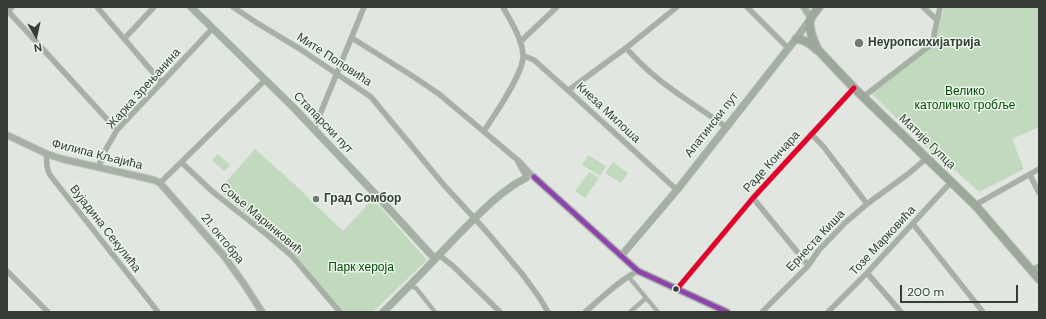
<!DOCTYPE html>
<meta charset="utf-8">
<style>
body{margin:0}
#map{position:relative;width:1046px;height:319px;overflow:hidden;background:#e1e7e0;font-family:"DM Sans",sans-serif}
canvas{display:block}
.frame{position:absolute;inset:0;border:8px solid #373c37;pointer-events:none}
.north{position:absolute;left:16px;top:16px;width:40px;height:40px;-webkit-text-stroke:3px #ebf7ea;paint-order:stroke;rotate:171deg;font-size:11px;font-weight:700;line-height:16px;text-align:center;color:#373c37}
.north::after{content:'';display:block;margin:auto;width:14px;height:18px;background:#373c37;clip-path:polygon(50% 0,100% 100%,50% 72%,0 100%)}
.scale{position:absolute;left:900px;top:285px;width:118px;height:18px;box-sizing:border-box;border:2px solid #373c37;border-top:0;padding-left:5px;font-size:12px;line-height:14px;white-space:nowrap;color:#373c37;-webkit-text-stroke:3px #ebf7ea;paint-order:stroke}
</style>
<div id="map">
<canvas width="1046" height="319"></canvas>
<div class="frame"></div>
<div class="north">N</div>
<div class="scale">200 m</div>
</div>
<script>
const context = document.querySelector('canvas').getContext('2d');
context.lineJoin = 'round';
function paint(path, color) {
  context.fillStyle = color;
  context.fill(path, 'evenodd');
}
function strokePath(path, color, width, dash) {
  context.strokeStyle = color;
  context.lineWidth = width;
  context.lineCap = dash ? 'butt' : 'round';
  context.setLineDash(dash || []);
  context.stroke(path);
}
function write(font, color, halo, rows, align = 'center') {
  context.font = font + ' "DM Sans",sans-serif';
  context.lineWidth = 3;
  context.setLineDash([]);
  context.textBaseline = 'middle';
  context.strokeStyle = halo;
  context.fillStyle = color;
  for (const [text, x, y, turn = 0] of rows) {
    context.save();
    context.translate(x, y);
    context.rotate((+turn || 0) * Math.PI / 180);
    context.textAlign = isNaN(turn) ? turn : align;
    if (halo) context.strokeText(text, 0, 0);
    context.fillText(text, 0, 0);
    context.restore();
  }
}
const green = new Path2D(`
 M943,7h96v120l-27,12 12,30 -45,23 -24,-22 -7,-1 -77,-76 64,-49z
 M255,149l48,43 2,3 38,36 30,-32 54,61 -54,52h-29l-48,-55 -77,-67z
 M218,154l12,11 -6,6 -12,-11z
 M588,155l18,11 -6,10 -18,-11z
 M613,162l15,11 -7,10 -16,-10z
 M589,172l10,6 -14,20 -10,-7z`);
const pedestrian = new Path2D(`
 M628,276l30,36
 M410,286l6,2 19,24
 M630,312l16,-14`);
const minor = new Path2D(`
 M97,7l65,76
 M233,7l24,16 43,26 71,48 72,87 43,47 37,44 16,22 9,15
 M747,7l41,41
 M923,7l14,13
 M7,10l110,120
 M352,38l62,39 25,17 81,68 11,12
 M124,39l30,-32
 M520,42l37,-35
 M626,48c10,11 20,21 31,30 22,18 46,32 69,49
 M524,56l10,4 38,34 105,96
 M569,90l57,-42 51,-41
 M863,97l69,-53 1,-4 7,-33
 M314,129l50,-122
 M484,131c10,-15 41,-60 39,-76 -1,-17 -12,-33 -20,-48
 M811,134l12,12 44,58
 M47,154c-1,8 -1,14 3,21l108,137
 M518,162l8,14
 M182,163l31,29 53,42 26,22 48,56
 M98,168l8,-19 11,-19 96,-102
 M1030,175l9,18
 M160,183l105,-103
 M753,198l55,67
 M975,205l64,-36
 M913,224l70,88
 M439,255l14,11 47,46
 M1032,270l7,-4
 M7,271l41,41
 M867,273l34,39
 M677,289l76,-91 101,-110
 M585,312c17,-14 33,-31 53,-41
 M762,312l45,-45 12,-17 27,-28 21,-18 41,-30 19,-16
 M828,312l39,-39 84,-91`);
const tertiary = new Path2D(`
 M804,7l7,11
 M7,12l4,-5
 M7,135l40,19 15,5 92,21 6,3 64,73 20,28 18,28`);
const secondary = new Path2D(`
 M191,7l103,101 86,91 55,60
 M534,177l104,94 89,41
 M621,256l56,-66 110,-140 9,-11 15,-21
 M383,312c26,-25 50,-51 75,-77 20,-20 43,-45 68,-57`);
const primary = new Path2D(`
 M819,7c-2,3 -6,7 -8,11 -4,10 3,24 7,32l36,38 121,117 64,74
 M796,39c8,0 15,5 21,11`);
const bus1 = new Path2D(`
 M534,177l104,94 89,41`);
const bus2 = new Path2D(`
 M677,289l76,-91 101,-110`);
const markers = [
 [859,43,5,"#727872"],
 [316,199,4,"#727872"],
 [676,289,3.5,"#373c37"]
];
const poiNames = [
 ["Неуропсихијатрија",868,43],
 ["Град Сомбор",324,199]
];
const streetNames = [
 ["Мите Поповића",334,60,33],
 ["Жарка Зрењанина",144,89,-48],
 ["Кнеза Милоша",608,113,43],
 ["Стапарски пут",323,123,46],
 ["Апатински пут",712,125,-52],
 ["Матије Гупца",927,142,44],
 ["Филипа Кљајића",97,155,14],
 ["Раде Кончара",772,162,-48],
 ["Соње Маринковић",261,219,40],
 ["Вујадина Секулића",105,229,52],
 ["21. октобра",222,239,51],
 ["Ернеста Киша",816,241,-47],
 ["Тозе Марковића",883,241,-47]
];
const parkNames = [
 ["Велико",965,92],
 ["католичко гробље",965,106],
 ["Парк хероја",361,268]
];
paint(green, '#c1dabe');
strokePath(pedestrian, '#c0c4bf', 5);
strokePath(minor, '#c0c4bf', 6);
strokePath(tertiary, '#c0c4bf', 8);
strokePath(secondary, '#c0c4bf', 8);
strokePath(primary, '#c0c4bf', 10);
strokePath(pedestrian, '#a6b0a4', 3.5);
strokePath(minor, '#a6b0a4', 5);
strokePath(tertiary, '#a6b0a4', 6);
strokePath(secondary, '#a5b0a4', 7);
strokePath(primary, '#9ba89a', 8);
strokePath(bus1, '#8e44ad', 5);
strokePath(bus2, '#e4002b', 5);
for (const [x, y, r, color] of markers) {
  const dot = new Path2D();
  dot.arc(x, y, r, 0, 2 * Math.PI);
  context.fillStyle = color;
  context.fill(dot);
  strokePath(dot, '#ebf7ea', 1.5);
}
write('bold 12px', '#373c37', '#ebf7ea', poiNames, 'left');
write('12px', '#373c37', '#ebf7ea', streetNames);
write('12px', '#054c08', '#ebf7ea', parkNames);
</script>
